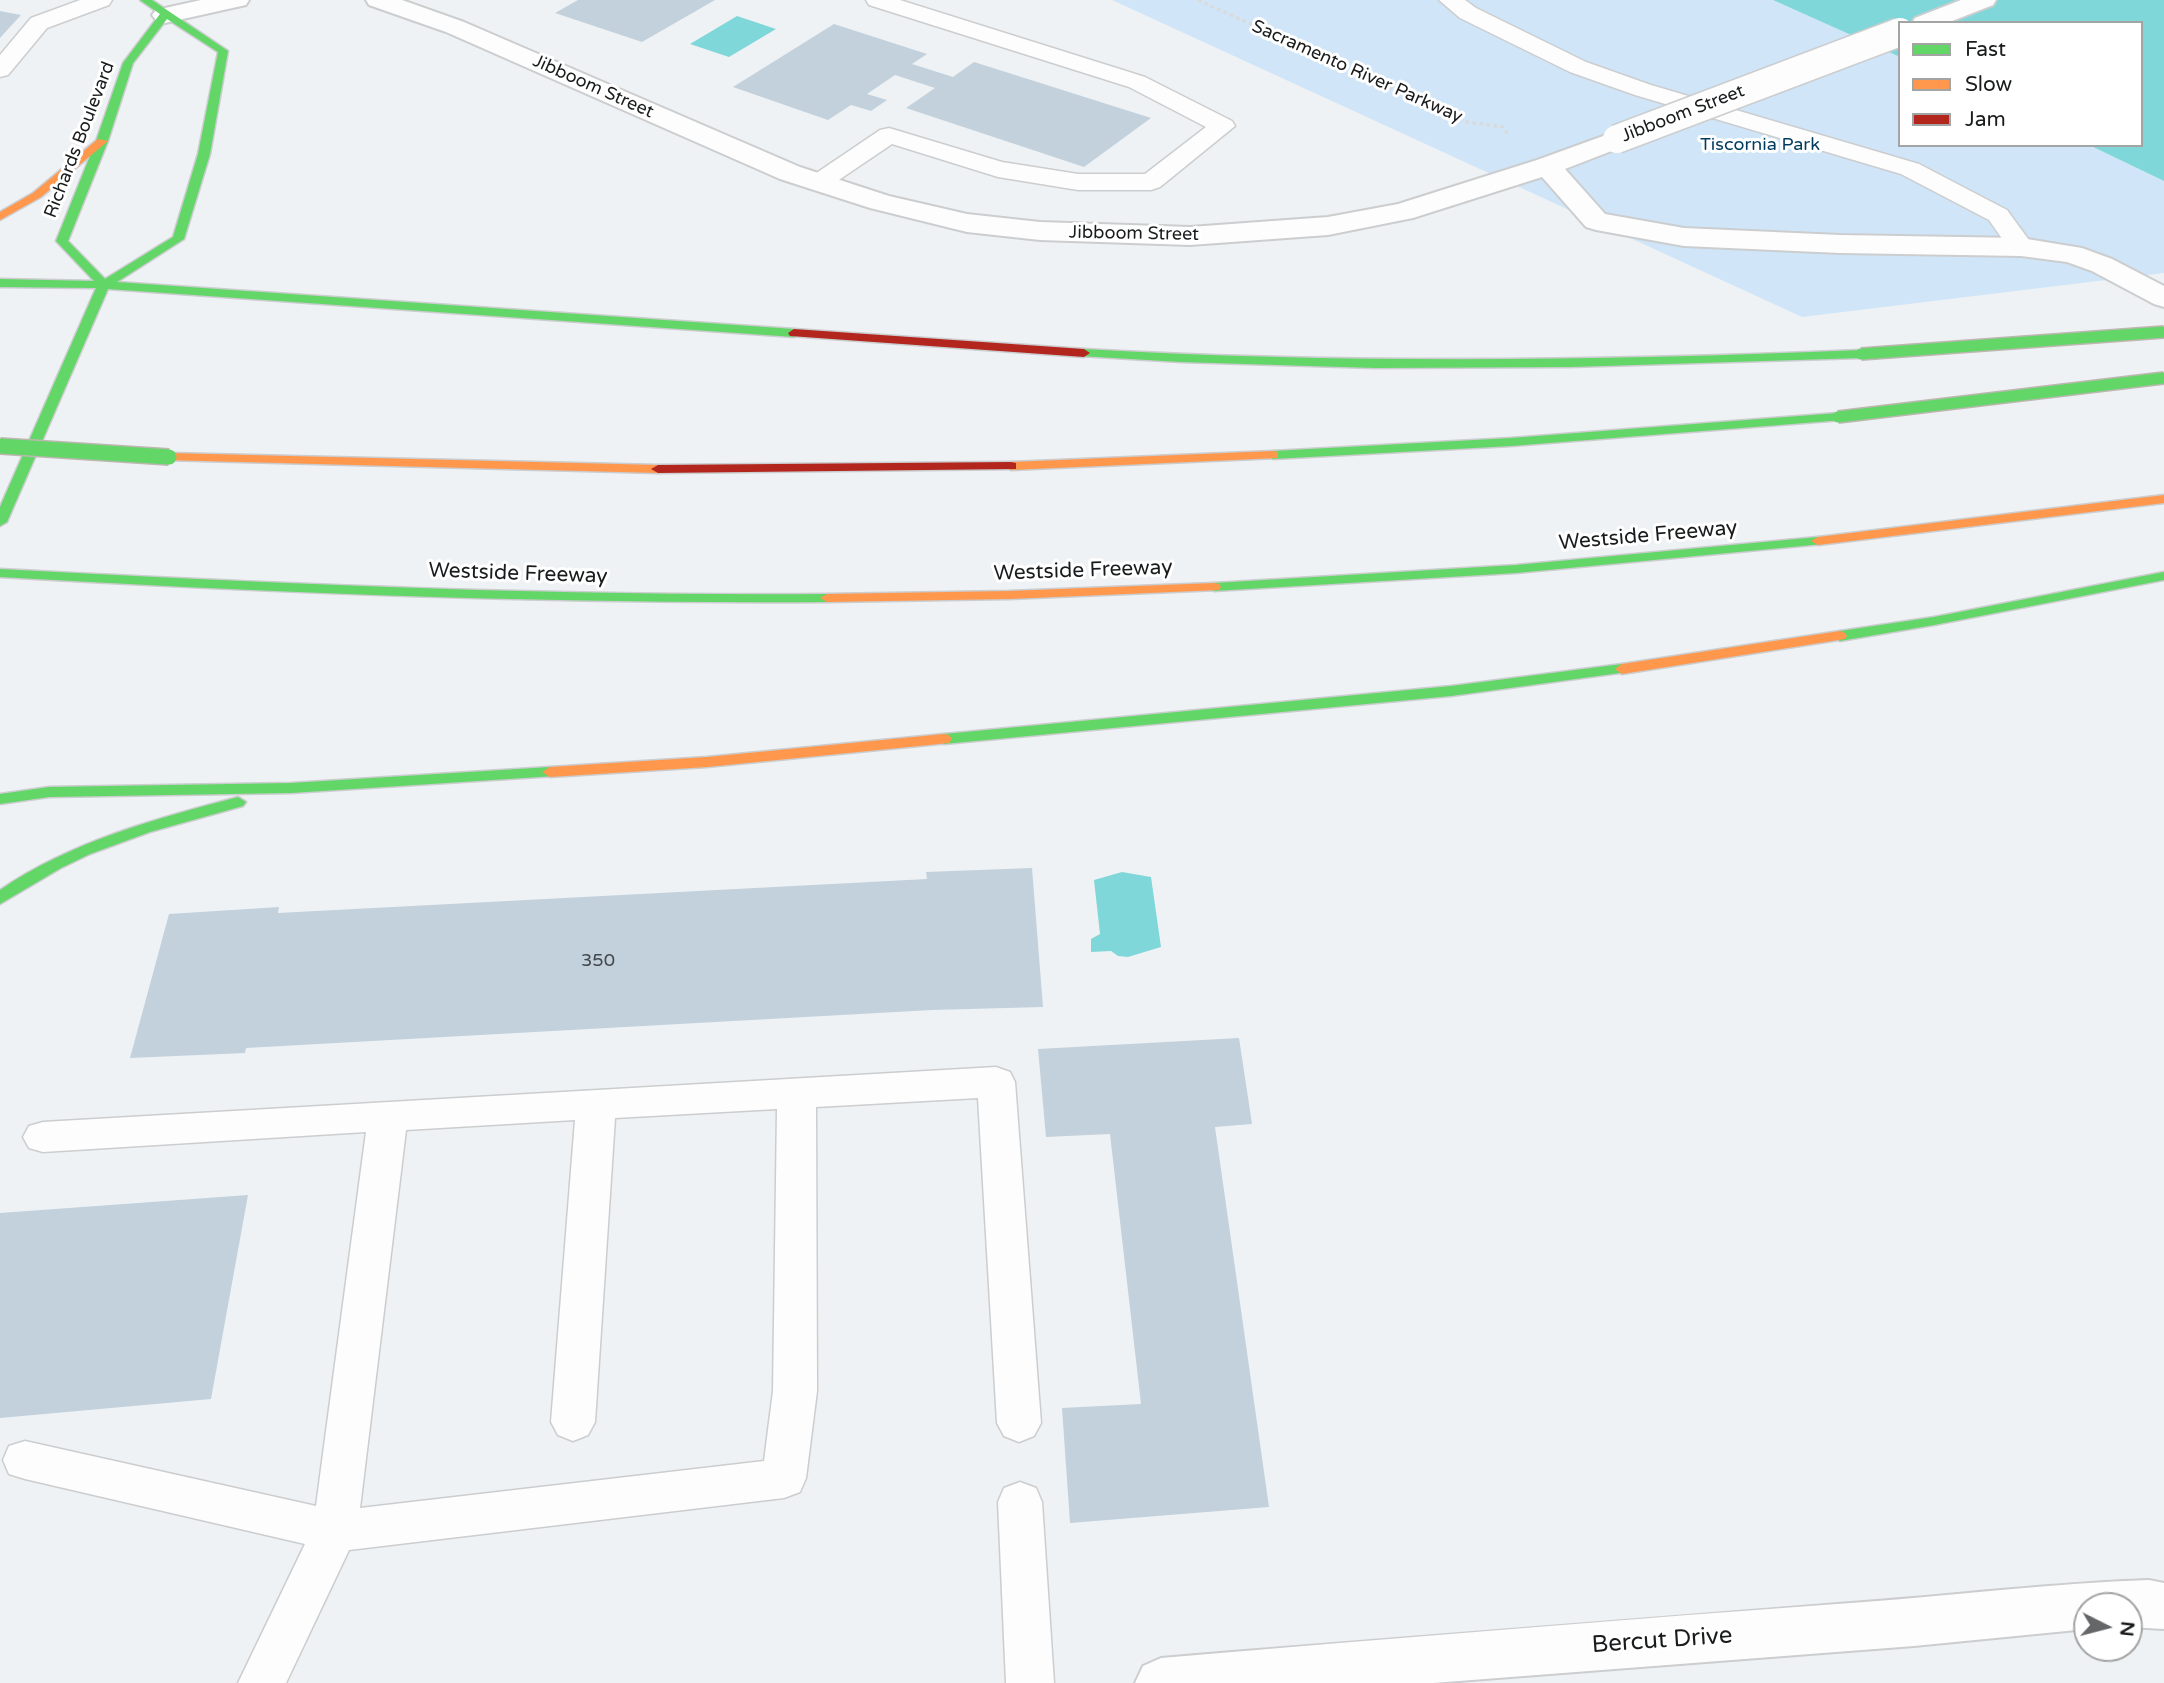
<!DOCTYPE html>
<style>
body{margin:0}
#map{position:relative;width:2164px;height:1683px;overflow:hidden;background:#eff2f4;font-family:"Varela Round",sans-serif}
canvas{display:block}
.legend{position:absolute;left:1898px;top:21px;width:245px;height:126px;box-sizing:border-box;background:#fff;border:2px solid #a3a4a4;margin:0;padding:9px 12px;list-style:none;font-size:21px;color:#191b1c}
.legend li{display:flex;align-items:center;gap:14px;height:35px}
.legend b{width:35px;border:2px solid #a3a4a4}
.north{position:absolute;left:2073px;top:1592px;width:70px;height:70px;box-sizing:border-box;background:#fff;border:2px solid #a3a4a4;border-radius:50%;rotate:96deg;font-size:19px;font-weight:700;line-height:28px;text-align:center;color:#191b1c}
.north::after{content:'';display:block;margin:auto;width:24px;height:32px;background:#646668;clip-path:polygon(50% 0,100% 100%,50% 72%,0 100%)}
</style>
<div id="map">
<canvas width="2164" height="1683"></canvas>
<ul class="legend">
<li><b style="height:9px;background:#63d668"></b>Fast</li>
<li><b style="height:9px;background:#ff974d"></b>Slow</li>
<li><b style="height:9px;background:#b3261e"></b>Jam</li>
</ul>
<div class="north">N</div>
</div>
<script>
const context = document.querySelector('canvas').getContext('2d');
context.lineJoin = 'round';
function paint(path, color) {
  context.fillStyle = color;
  context.fill(path, 'evenodd');
}
function strokePath(path, color, width, dash) {
  context.strokeStyle = color;
  context.lineWidth = width;
  context.lineCap = dash ? 'butt' : 'round';
  context.setLineDash(dash || []);
  context.stroke(path);
}
function write(font, color, halo, rows, align = 'center') {
  context.font = font + ' "Varela Round",sans-serif';
  context.lineWidth = 6;
  context.setLineDash([]);
  context.textBaseline = 'middle';
  context.strokeStyle = halo;
  context.fillStyle = color;
  for (const [text, x, y, turn = 0] of rows) {
    context.save();
    context.translate(x, y);
    context.rotate((+turn || 0) * Math.PI / 180);
    context.textAlign = isNaN(turn) ? turn : align;
    if (halo) context.strokeText(text, 0, 0);
    context.fillText(text, 0, 0);
    context.restore();
  }
}
const green = new Path2D(`
 M1112,0h661l127,57v88h189l75,36v92l-362,44z`);
const water = new Path2D(`
 M1773,0h391v181l-75,-36h52v-122h-241v34z
 M737,16l39,13 -47,28 -39,-13z
 M1122,872l29,5 10,70 -33,10 -10,-1 -7,-5 -20,1v-13l9,-5 -6,-54z`);
const building = new Path2D(`
 M578,0h137l-73,42 -87,-29z
 M0,11l21,4 -21,23z
 M834,24l93,30 -15,10 41,13 21,-15 177,56 -67,49 -178,-59 29,-20 -40,-13 -28,19 20,6 -16,11 -20,-6 -23,15 -95,-33z
 M1032,868l11,139 -111,3 -686,38 -1,5 -115,5 39,-144 110,-7 -1,6 649,-34 -1,-7z
 M1239,1038l13,86 -37,3 54,380 -199,16 -8,-115 79,-4 -31,-270 -64,3 -8,-88z
 M248,1195l-37,204 -211,19v-205z`);
const path = new Path2D(`
 M1198,0l269,122 36,5 6,9`);
const lane = new Path2D(`
 M80,0h32l-3,5 -62,23 -39,47 -8,2v-22l31,-37z
 M866,0h34l245,77 87,44 3,5 -75,61 -9,3h-73l-80,-13 -106,-33 -65,44 -9,3 -9,-3 -4,-5 4,-5 71,-48 9,-2 113,34 76,12h67l61,-47 -77,-40 -260,-82z
 M1439,0h26l11,8 110,54 65,23 268,79 88,46 27,37 -4,6 -9,2 -9,-2 -23,-33 -88,-46 -266,-79 -65,-23 -110,-54z
 M996,1067l14,5 5,10 26,341 -7,13 -15,6 -15,-6 -7,-13 -19,-325 -162,9 1,284 -11,87 -6,14 -16,6 -435,52 -63,133h-48l67,-139 -280,-65 -16,-5 -6,-14 6,-14 16,-5 291,65 50,-374 -323,20 -14,-4 -6,-11 6,-11 14,-4zM777,1109l-4,282 -9,70 -404,47 46,-378 169,-10 -24,302 7,13 15,6 15,-6 7,-13 20,-304z
 M1020,1482l16,6 6,14 12,181h-48l-8,-181 6,-14z`);
const street = new Path2D(`
 M201,0h48l-3,5 -81,18 -9,-3 -4,-5 4,-5z
 M366,0h36l62,22 336,145 89,29 78,18 73,8 150,5 138,-10 70,-13 139,-44 80,-29 10,2 4,6 -4,6 -62,24 40,45 79,14 156,7 181,3 61,10 30,11 52,27v21l-10,-3 -62,-33 -25,-9 -46,-6 -181,-3 -156,-7 -88,-16 -10,-3 -44,-50 -129,41 -85,17 -138,10 -150,-5 -73,-8 -97,-24 -90,-29 -334,-147 -77,-27z
 M1961,0h35l-3,5 -46,18h-35l3,-5z
 M2149,1580l15,3v46l-35,-2v-21h-42v23l-173,17 -481,37h-298l8,-17 18,-8c234,-20 468,-39 703,-56 95,-7 190,-19 285,-22z`);
const fast = new Path2D(`
 M140,0h12l76,51 -18,103 -26,85 -67,43 677,47 6,4 -6,4 -686,-48 -101,233 -7,4v-19l96,-219 -96,-1v-8l94,2 -38,-40 40,-100 27,-78 37,-49zM167,19l51,33 -20,102 -25,83 -68,42 -37,-38 40,-100 25,-78z
 M1084,349c259,15 518,12 777,1l6,4 -6,4 -291,9 -195,1 -194,-6 -101,-6v-6z
 M1838,413l6,4 -1,3 -332,26 -238,13 -7,-4 7,-4 238,-13z
 M1818,537l5,1 2,3 -2,3 -307,29 -302,18 -7,-4 7,-4 302,-18z
 M0,569c276,15 551,27 827,25l7,4 -7,4c-276,2 -551,-9 -827,-25z
 M2164,572v8l-230,45 -94,16 -7,-5 7,-5 94,-14z
 M1622,664l7,5 -2,3 -176,24 -507,48 -8,-5 8,-5 507,-48z
 M550,767l8,5 -3,4 -264,17 -242,4 -49,7v-10l49,-7 242,-4z
 M238,797l8,5 -3,4 -93,26 -60,22 -29,14 -61,36v-14c72,-49 155,-71 238,-93z`);
const slow = new Path2D(`
 M98,139l10,2 -67,56 -41,23v-8l33,-19z
 M1273,451l5,1v6l-267,12 -7,-4 7,-4z
 M169,453l489,12 7,4 -7,4 -494,-13 -2,-3z
 M2164,495v8l-346,42 -7,-4 7,-4z
 M1214,583l5,1 2,3 -2,3 -210,9 -182,3 -7,-4 7,-4 182,-3z
 M1840,631l5,2 2,3 -2,3 -223,35 -7,-5 7,-5z
 M944,734l5,1 3,4 -3,4 -242,24 -157,10 -8,-5 8,-5 157,-10z`);
const jam = new Path2D(`
 M794,329l290,20 6,4 -6,4 -294,-21 -2,-3z
 M1011,462l5,1v6l-358,4 -7,-4 7,-4z`);
const streetBridge = new Path2D(`
 M1617,139l283,-107`);
const fastBridgeFar1 = new Path2D(`
 M1861,354l303,-22
 M1838,417l326,-39`);
const fastBridge = new Path2D(`
 M0,446l169,11`);
const farStreetnames = [
 ["Sacramento River Parkway",1357,72,24],
 ["Jibboom Street",593,87,24],
 ["Jibboom Street",1683,114,-21],
 ["Richards Boulevard",80,140,-69],
 ["Jibboom Street",1134,234,1]
];
const farParknames = [
 ["Tiscornia Park",1760,145]
];
const numberNames = [
 ["350",598,961]
];
const streetNames = [
 ["Westside Freeway",1648,536,-5],
 ["Westside Freeway",1083,571,-2],
 ["Westside Freeway",518,574,2]
];
const nearStreetnames = [
 ["Bercut Drive",1662,1641,-4]
];
paint(green, '#d0e6f8');
paint(water, '#7fd7d9');
paint(building, '#c2d1dc');
strokePath(lane, '#cbcdcf', 3);
strokePath(street, '#cbcdcf', 4);
strokePath(fast, '#cbcdcf', 3);
strokePath(slow, '#cbcdcf', 3);
strokePath(jam, '#cbcdcf', 3);
strokePath(path, '#d9dada', 3.5, [3.5, 3.5]);
paint(lane, '#fdfdfd');
paint(street, '#fdfdfd');
paint(fast, '#63d668');
paint(slow, '#ff974d');
paint(jam, '#b3261e');
strokePath(streetBridge, '#cbcdcf', 31, []);
strokePath(fastBridgeFar1, '#bdb7b1', 14, []);
strokePath(fastBridge, '#bdb7b1', 18, []);
strokePath(streetBridge, '#fdfdfd', 28);
strokePath(fastBridgeFar1, '#63d668', 11);
strokePath(fastBridge, '#63d668', 15);
write('18px', '#191b1c', '#fff', farStreetnames);
write('18px', '#003b5f', '#fff', farParknames);
write('18px', '#43484c', null, numberNames);
write('21px', '#191b1c', '#fff', streetNames);
write('24px', '#191b1c', '#fff', nearStreetnames);
</script>
